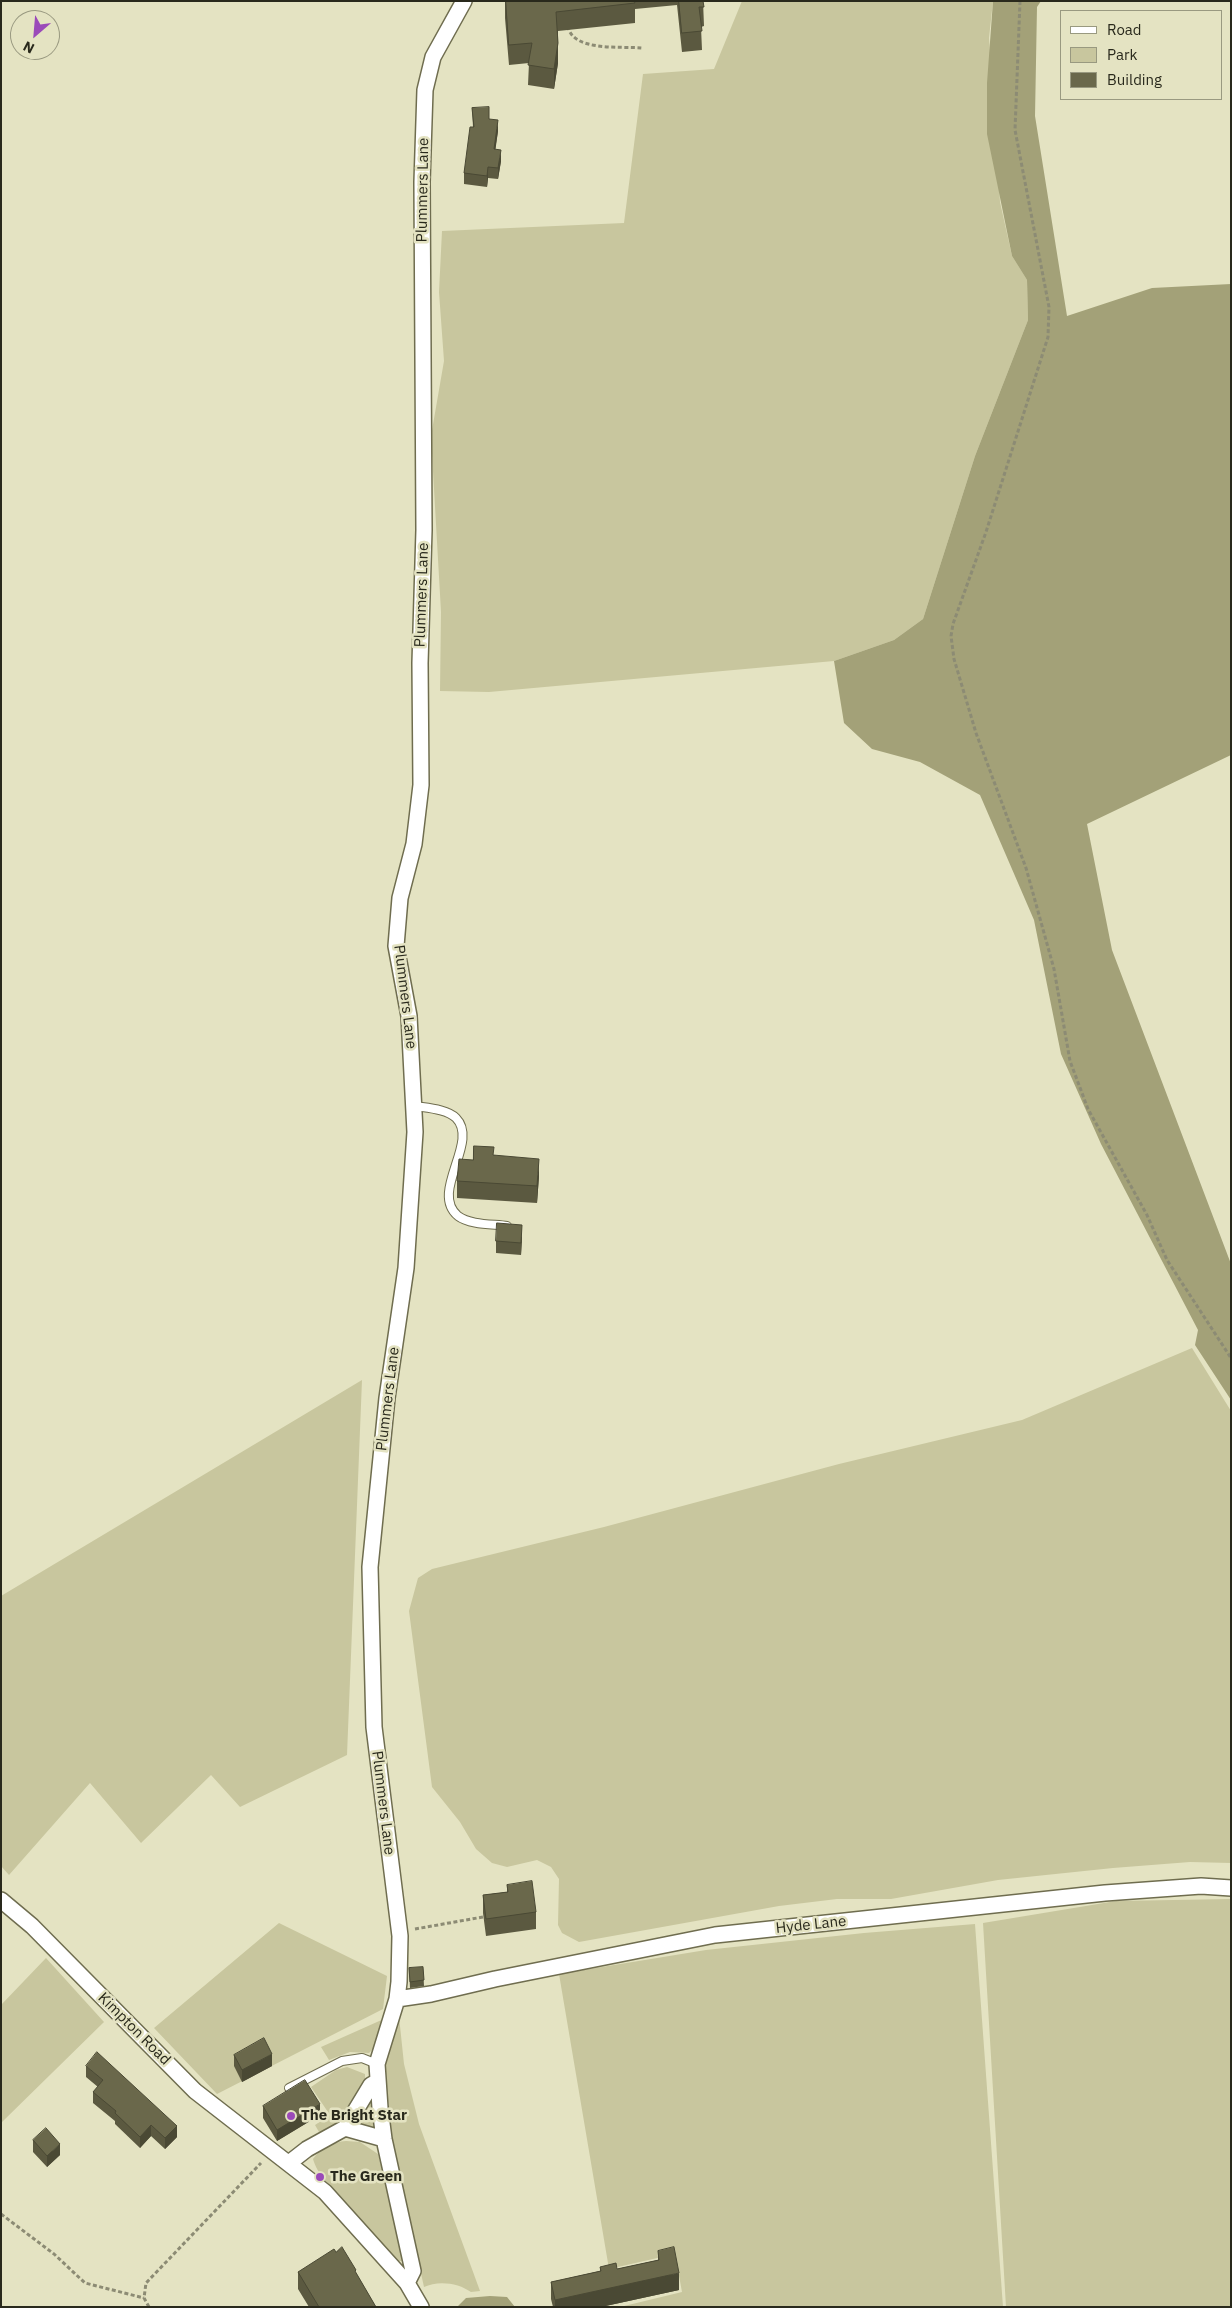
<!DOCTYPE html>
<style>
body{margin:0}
#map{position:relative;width:1232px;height:2308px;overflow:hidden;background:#e4e3c2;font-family:"IBM Plex Sans",sans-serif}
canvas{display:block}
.frame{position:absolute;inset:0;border:2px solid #29291c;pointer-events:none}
.legend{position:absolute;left:1060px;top:10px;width:162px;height:90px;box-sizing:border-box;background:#e4e3c2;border:1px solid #999980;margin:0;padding:6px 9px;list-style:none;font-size:15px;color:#29291c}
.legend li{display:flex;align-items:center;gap:10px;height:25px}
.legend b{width:25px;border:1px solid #999980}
.north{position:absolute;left:10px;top:10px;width:50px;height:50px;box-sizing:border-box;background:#e4e3c2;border:1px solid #999980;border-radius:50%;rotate:207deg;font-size:14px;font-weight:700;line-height:20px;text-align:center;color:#29291c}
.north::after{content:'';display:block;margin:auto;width:18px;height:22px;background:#9b4ab9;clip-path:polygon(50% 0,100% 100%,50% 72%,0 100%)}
</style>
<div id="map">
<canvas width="1232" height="2308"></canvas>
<div class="frame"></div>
<ul class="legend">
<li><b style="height:6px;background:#fff"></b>Road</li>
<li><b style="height:14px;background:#c8c69e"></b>Park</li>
<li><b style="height:14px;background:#6a684b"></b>Building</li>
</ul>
<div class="north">N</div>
</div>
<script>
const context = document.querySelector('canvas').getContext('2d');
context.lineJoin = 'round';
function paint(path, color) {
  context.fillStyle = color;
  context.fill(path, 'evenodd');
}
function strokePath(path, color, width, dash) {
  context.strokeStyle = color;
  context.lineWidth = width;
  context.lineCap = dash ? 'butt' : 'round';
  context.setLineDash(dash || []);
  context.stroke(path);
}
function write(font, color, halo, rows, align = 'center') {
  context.font = font + ' "IBM Plex Sans",sans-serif';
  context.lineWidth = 5;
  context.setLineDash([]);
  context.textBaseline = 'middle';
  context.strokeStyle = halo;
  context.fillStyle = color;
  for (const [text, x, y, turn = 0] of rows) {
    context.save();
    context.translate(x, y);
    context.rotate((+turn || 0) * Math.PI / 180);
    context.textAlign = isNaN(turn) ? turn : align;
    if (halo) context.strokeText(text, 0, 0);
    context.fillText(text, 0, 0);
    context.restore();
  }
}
const green = new Path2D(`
 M742,1h251l-4,37 11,164 12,54 15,24 1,40 -53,136 -52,163 -29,21 -60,21 -345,31 -49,-1 1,-79 -10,-176 13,-75 -5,-69 3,-61 182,-8 19,-149 71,-5z
 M1192,1348l39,63v452l-41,-1 -77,6 -115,12 -107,19h-54l-58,7 -200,36 -17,-9 -4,-8 1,-46 -8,-12 -14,-7 -30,7 -15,-4 -16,-14 -16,-27 -28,-35 -23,-176 9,-33 14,-9 172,-42 235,-63 183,-44z
 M362,1380l-15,375 -107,52 -29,-32 -70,68 -51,-60 -81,92 -8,-9v-270z
 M1231,1899v408h-225l-23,-384 133,-22z
 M279,1923l108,53 -4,33 -166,85 -63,-66z
 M975,1924l28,383h-383l62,-15 -7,-38 -66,15 -50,-295 147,-24 158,-17z
 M46,1958l58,64 -103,101v-118z
 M398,2007l6,57 15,60 61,167 -9,1c-12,-9 -33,-12 -47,-5l-33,-149 -6,-71z
 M386,2018l-11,29 -6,6 -19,-1 -21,8 -8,-13z
 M347,2067l18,7c2,19 -25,58 -46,58l-4,-7 15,-10 -19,-28 25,-17z
 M370,2098l2,1 3,30 -13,-4 -4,-6z
 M346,2141l14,1 18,12 27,104 -2,3h-5c-21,-23 -78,-75 -85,-102 8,-11 20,-17 33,-18z`);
const forest = new Path2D(`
 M993,1h48l-4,6 -2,109 32,200 85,-28 79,-4v471l-144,69 25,126 119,314v136l-36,-55 3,-15 -97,-186 -40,-90 -27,-134 -54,-125 -60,-33 -48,-13 -28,-26 -10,-62 60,-21 29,-21 52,-163 53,-136 -1,-40 -15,-24 -25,-122v-51z
 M490,2296l17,1 8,10h-58l9,-9z`);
const path = new Path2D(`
 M1020,1l-5,129 34,177 -1,30 -62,195 -33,92 -2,12 3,23 22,74 50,135 28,101 16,92 18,48 59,106 20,45 64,98
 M568,26c4,26 53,20 74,22
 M415,1929l68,-12
 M1,2214l53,40 31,29 59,15
 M149,2307l-5,-9 2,-15 115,-120`);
const lane = new Path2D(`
 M415,1106c12,2 32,3 41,12 24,24 -27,74 2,98 12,9 35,8 49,10
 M289,2088l53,-27 20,-3 15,6`);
const street = new Path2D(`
 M1,1900l31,26 163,165 130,101 82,91 14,24
 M397,1999l34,-5 64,-15 220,-44 390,-42 96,-7 30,2
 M345,2128l39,11
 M289,2163l18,-14 38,-21 26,-43 7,-4
 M407,2283l6,-12 -29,-132 -4,-31 -3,-44 20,-65 2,-17 1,-46 -26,-209 -4,-160 17,-169 19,-130 9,-136 -6,-116 -13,-70 4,-48 14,-54 7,-59 -1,-122 4,-133 -2,-348 3,-92 8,-33 31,-56`);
const wall = new Path2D(`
 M505,1h198l1,25 -3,1 1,23 -20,2 -5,-47 -42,4v14l-77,8v32l-4,26 -26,-4 1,-22 -20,2 -4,-47z
 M472,108l17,11 9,12 -3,19 6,11 -3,18 -10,-1 -1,9 -23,-3v-11l9,-46z
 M494,1155l45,21 -2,27 -80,-5v-17z
 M522,1237l-1,18 -25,-2v-12z
 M507,1885l29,27v17l-50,7 -3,-23v-18l24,-3z
 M423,1967l1,19 -14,2 -1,-20z
 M234,2055l38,11 -30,16 -8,-16z
 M86,2066l91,71 -12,12 -14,-13 -11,12 -25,-24v-3l-22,-18v-11l5,-5 -12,-10z
 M263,2106l57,9 -43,26 -14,-23z
 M33,2140l27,15 -13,12 -14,-15z
 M658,2251l21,39 -78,17h-48l-2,-8v-17l49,-11v-4l17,2 41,-9z
 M336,2252l20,21 20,34h-67l-11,-18v-17z`);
const shadedWall = new Path2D(`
 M558,43v20l-4,26v-20z
 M498,120v11l-4,29v-11z
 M501,150v11l-3,18v-11z
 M488,167v11l-1,9v-11z
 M539,1159v17l-2,27v-17z
 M522,1225v12l-1,18v-12z
 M272,2054v12l-30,16v-12z
 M320,2104v11l-43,26v-11z
 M151,2125v11l-11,12v-11z
 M177,2126v11l-12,12v-11z
 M60,2144v11l-13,12v-11z
 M679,2273v17l-78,17h-46v-7z`);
const building = new Path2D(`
 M506,1h128l1,2 -79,9 2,31 -4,26 -26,-4 4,-22 -23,2z
 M679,1h24l1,6h-5l3,24 -20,2z
 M489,107v12l9,1 -4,29 7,1 -3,18 -10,-1 -1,9 -23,-3 6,-46h4l-2,-19z
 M474,1146l20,1 -1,8 46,4 -2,27 -80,-5 2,-22 14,1z
 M497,1223l25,2 -1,18 -25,-2z
 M532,1881l4,31 -50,7 -3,-24 25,-3 -1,-7z
 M423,1967l1,13 -14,2 -1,-14z
 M264,2038l8,16 -30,16 -8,-15z
 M97,2052l80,74 -12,12 -14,-13 -11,12 -25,-24 1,-2 -23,-19 10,-12 -17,-14z
 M305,2080l15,24 -43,26 -14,-24z
 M46,2128l14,16 -13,12 -14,-16z
 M342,2247l14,23 -1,1 21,36h-57l-21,-35 36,-23 2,3z
 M674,2247l5,26 -124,27 -4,-18 50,-11 -1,-4 16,-4 1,6 42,-9 -1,-9z`);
const markers = [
 [291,2116,5,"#9b4ab9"],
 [320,2177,5,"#9b4ab9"]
];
const streetNames = [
 ["Plummers Lane",423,190,-89],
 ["Plummers Lane",422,595,-88],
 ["Plummers Lane",405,997,83],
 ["Plummers Lane",388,1399,-83],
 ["Plummers Lane",383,1803,83],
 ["Hyde Lane",811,1925,-6],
 ["Kimpton Road",134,2029,45]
];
const poiNames = [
 ["The Bright Star",301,2116],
 ["The Green",330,2177]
];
paint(green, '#c8c69e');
paint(forest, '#a3a178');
strokePath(lane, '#6f6d4f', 10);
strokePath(street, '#6f6d4f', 18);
strokePath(path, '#8c8b74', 3, [4, 2.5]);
strokePath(lane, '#fff', 8);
strokePath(street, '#fff', 15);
paint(wall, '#5b5940');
paint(shadedWall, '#4a4934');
paint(building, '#6a684b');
strokePath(building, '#4a4934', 1);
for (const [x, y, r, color] of markers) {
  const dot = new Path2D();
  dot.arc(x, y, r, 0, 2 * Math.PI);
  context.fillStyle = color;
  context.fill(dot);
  strokePath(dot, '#e4e3c2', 2);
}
write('15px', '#29291c', '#e4e3c2', streetNames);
write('bold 15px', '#29291c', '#e4e3c2', poiNames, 'left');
</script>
